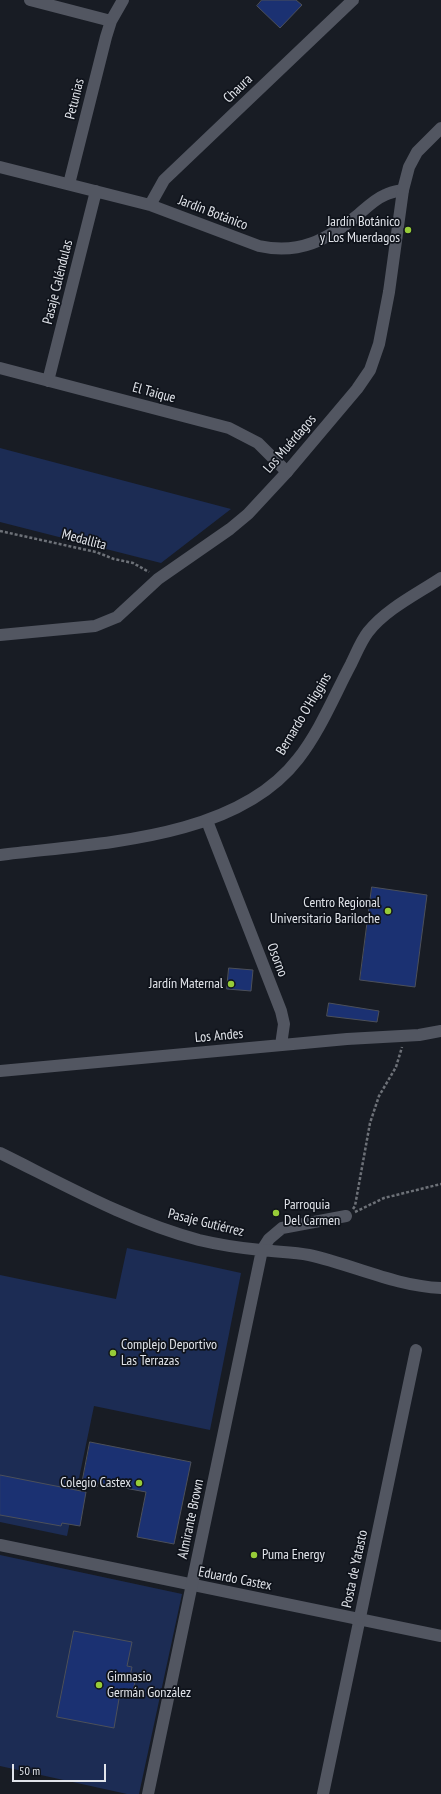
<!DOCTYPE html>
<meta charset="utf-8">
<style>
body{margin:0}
#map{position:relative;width:441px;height:1794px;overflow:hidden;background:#181c24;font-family:"PT Sans Narrow",sans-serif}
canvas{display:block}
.scale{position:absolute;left:12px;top:1764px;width:94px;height:18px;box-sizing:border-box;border:2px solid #e1e4ea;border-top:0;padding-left:5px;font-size:12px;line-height:14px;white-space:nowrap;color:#e1e4ea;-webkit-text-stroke:3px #0f131b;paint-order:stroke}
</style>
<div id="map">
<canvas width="441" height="1794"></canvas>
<div class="scale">50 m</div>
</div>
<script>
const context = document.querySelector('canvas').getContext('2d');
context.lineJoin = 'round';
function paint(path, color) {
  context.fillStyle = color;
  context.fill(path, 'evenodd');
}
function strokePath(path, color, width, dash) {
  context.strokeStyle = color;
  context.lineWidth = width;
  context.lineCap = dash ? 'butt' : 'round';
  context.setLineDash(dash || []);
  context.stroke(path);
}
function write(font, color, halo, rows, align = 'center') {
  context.font = font + ' "PT Sans Narrow",sans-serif';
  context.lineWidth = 3.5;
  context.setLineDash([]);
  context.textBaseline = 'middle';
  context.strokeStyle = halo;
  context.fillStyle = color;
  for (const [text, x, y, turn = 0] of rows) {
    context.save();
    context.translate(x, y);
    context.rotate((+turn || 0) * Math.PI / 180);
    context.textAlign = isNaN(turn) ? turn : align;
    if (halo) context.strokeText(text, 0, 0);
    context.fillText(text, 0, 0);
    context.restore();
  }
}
const green = new Path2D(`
 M0,448l231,61 -70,54 -161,-41z
 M127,1248l114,25 -31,157 -116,-24 -27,130 -67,-14v-247l116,24z
 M0,1555l182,39 -43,200h-12l-127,-28z`);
const building = new Path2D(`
 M262,0h34l6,5 -22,23 -23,-22z
 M372,887l55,8 -12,92 -55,-7z
 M229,968l24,2 -2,21 -24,-2z
 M329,1003l50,8 -2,11 -50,-6z
 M90,1442l101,20 -17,82 -37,-7 9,-45 -48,-9 -1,4 -15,-3z
 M0,1475l86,17 -6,34 -18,-3 -1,3 -61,-11z
 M74,1631l58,11 -5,24 5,1 -2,9 6,1 -4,19 -12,-3 -6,35 -57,-11z`);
const path = new Path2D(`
 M0,531l96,21 18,7 19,4 16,9
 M353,1209l2,-3 15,-83 9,-27 17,-29 6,-20
 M355,1212l29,-14 57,-14`);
const street = new Path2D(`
 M30,0l81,21
 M0,167l150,38 109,41c40,9 68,-6 99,-31 8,-7 17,-16 27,-20 6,-3 13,-4 18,-5
 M69,184l37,-147 5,-16 12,-21
 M150,205l14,-25 189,-180
 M0,368l229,60 29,15 29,29
 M48,381l48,-190
 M207,821l74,190 3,13 -3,21
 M0,855c94,-12 235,-14 298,-96 22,-28 36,-63 53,-95 5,-10 10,-23 17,-32 18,-23 49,-38 73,-54
 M0,1071l347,-32 72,-4 22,-4
 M262,1250l7,-11 13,-11 64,-12
 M0,1545l441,91
 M323,1794l93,-444`);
const secondary = new Path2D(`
 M0,635l95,-9 22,-9 41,-38 72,-50 18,-15 39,-42 70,-83 13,-19 9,-26 10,-52 14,-102 6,-23 8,-15 24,-24
 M0,1153c65,32 128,68 199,87 21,5 41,8 62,10 17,2 33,2 48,5 45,10 86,31 132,33
 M148,1794l114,-544`);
const markers = [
 [408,230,4,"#97cc38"],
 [388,911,4,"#97cc38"],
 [231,984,4,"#97cc38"],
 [276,1213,4,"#97cc38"],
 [113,1353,4,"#97cc38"],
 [139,1483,4,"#97cc38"],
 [254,1555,4,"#97cc38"],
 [99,1685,4,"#97cc38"]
];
const streetNames = [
 ["Chaura",238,89,-44],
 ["Petunias",75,99,-76],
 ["Jardín Botánico",213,213,21],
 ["Pasaje Caléndulas",58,282,-76],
 ["El Taique",154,393,15],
 ["Los Muérdagos",290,444,-49],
 ["Medallita",84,540,15],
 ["Bernardo O'Higgins",304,714,-59],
 ["Osorno",277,960,69],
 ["Los Andes",219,1036,-5],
 ["Pasaje Gutiérrez",206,1223,14],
 ["Almirante Brown",191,1519,-78],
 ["Posta de Yatasto",355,1569,-78],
 ["Eduardo Castex",235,1579,11]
];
const poiNames = [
 ["Jardín Botánico",400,222],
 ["y Los Muerdagos",400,238],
 ["Centro Regional",380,903],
 ["Universitario Bariloche",380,919],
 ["Jardín Maternal",223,984],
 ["Parroquia",284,1205,"left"],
 ["Del Carmen",284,1221,"left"],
 ["Complejo Deportivo",121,1345,"left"],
 ["Las Terrazas",121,1361,"left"],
 ["Colegio Castex",131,1483],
 ["Puma Energy",262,1555,"left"],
 ["Gimnasio",107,1677,"left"],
 ["Germán González",107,1693,"left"]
];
paint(green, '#1c2c54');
paint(building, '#1b3172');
strokePath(building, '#4c505a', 1);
strokePath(path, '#6d7178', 2.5, [3, 2]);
strokePath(street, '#525661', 12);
strokePath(secondary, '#525661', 12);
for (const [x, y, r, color] of markers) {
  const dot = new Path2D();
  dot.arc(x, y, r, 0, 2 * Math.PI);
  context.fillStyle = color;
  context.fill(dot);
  strokePath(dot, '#0f131b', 1.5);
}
write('14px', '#e1e4ea', '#0f131b', streetNames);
write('14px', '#e1e4ea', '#0f131b', poiNames, 'right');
</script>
